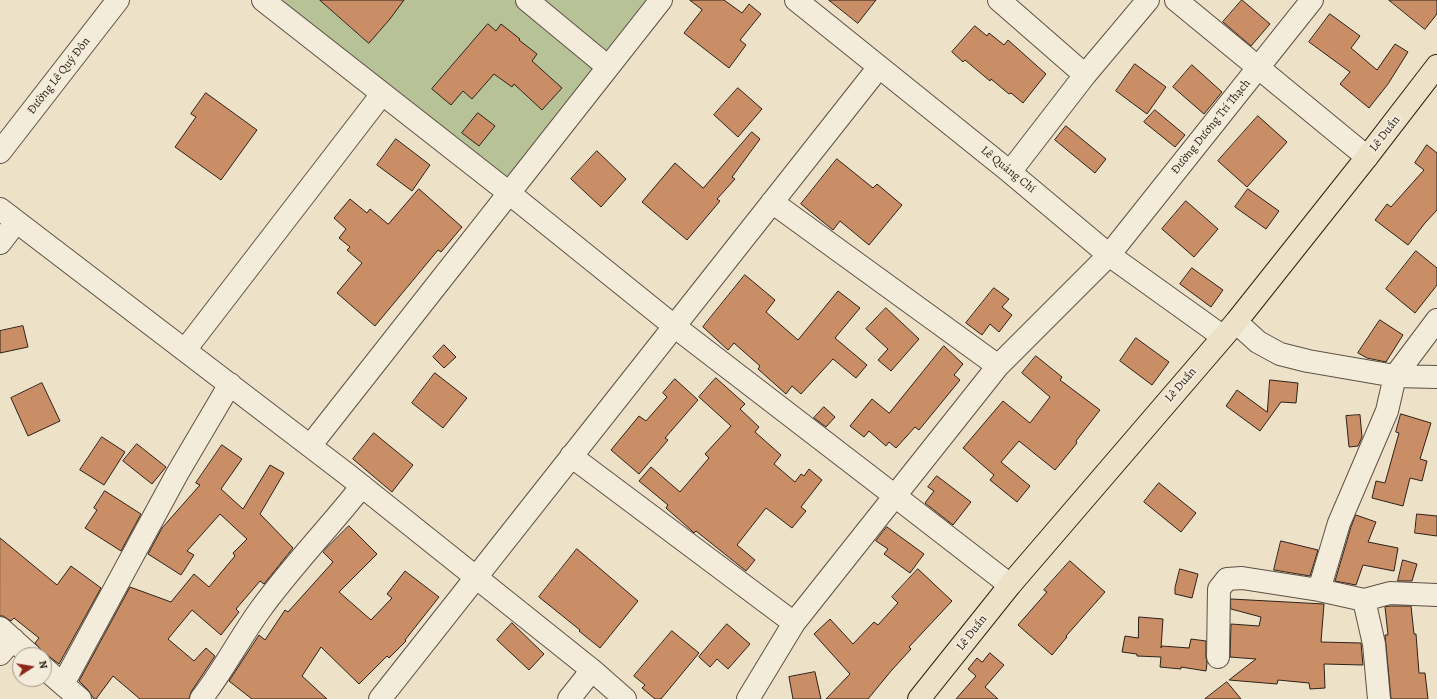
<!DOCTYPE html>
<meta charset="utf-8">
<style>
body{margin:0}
#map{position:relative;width:1437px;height:699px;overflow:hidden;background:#ede2c8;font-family:Alegreya,serif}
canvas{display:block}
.north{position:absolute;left:12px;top:647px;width:40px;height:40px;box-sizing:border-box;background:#f3ecdb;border:1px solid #a49a8d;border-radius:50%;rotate:78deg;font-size:11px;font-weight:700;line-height:16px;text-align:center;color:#2e2019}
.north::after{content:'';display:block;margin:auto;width:14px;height:18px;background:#8f2418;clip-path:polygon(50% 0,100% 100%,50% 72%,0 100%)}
</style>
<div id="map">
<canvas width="1437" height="699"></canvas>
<div class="north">N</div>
</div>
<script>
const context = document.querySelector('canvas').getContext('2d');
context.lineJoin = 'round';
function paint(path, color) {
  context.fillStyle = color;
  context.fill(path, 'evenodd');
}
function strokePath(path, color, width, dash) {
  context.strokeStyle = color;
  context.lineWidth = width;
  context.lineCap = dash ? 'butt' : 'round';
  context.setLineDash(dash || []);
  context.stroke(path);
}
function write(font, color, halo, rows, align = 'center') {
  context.font = font + ' Alegreya,serif';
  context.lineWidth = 4;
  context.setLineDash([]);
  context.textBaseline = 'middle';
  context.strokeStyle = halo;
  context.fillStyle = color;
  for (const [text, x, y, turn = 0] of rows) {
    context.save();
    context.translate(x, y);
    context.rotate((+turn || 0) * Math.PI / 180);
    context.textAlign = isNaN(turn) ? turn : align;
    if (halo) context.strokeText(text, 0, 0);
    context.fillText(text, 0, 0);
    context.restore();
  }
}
const green = new Path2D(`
 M284,0h243l76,63 -99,126 -225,-183z
 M533,0h120l-46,59z`);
const building = new Path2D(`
 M320,0h84l-14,19 -21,24z
 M690,0h34l18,13 7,-9 12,10 -21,26 6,5 -17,23 -45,-35 18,-23z
 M829,0h47l-18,23z
 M1242,0l28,24 -19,22 -28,-24z
 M1389,0h48v14l-12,15z
 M1330,14l30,22 -9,12 26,22 18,-26 13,8 -20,32 -19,24 -29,-24 10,-12 -41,-30z
 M488,24l8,7 5,-7 19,15 -1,1 18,14 -5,7 30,27 -20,22 -28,-26 -2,3 -18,-13 -22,25 -9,-8 -12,14 -19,-16z
 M975,26l12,10 2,-3 15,12 4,-5 38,34 -23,29 -12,-10 -2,1 -18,-15 -1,2 -25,-21 -2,2 -11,-10z
 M1135,64l31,23 -19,27 -31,-23z
 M1192,65l30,27 -18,22 -31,-27z
 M738,88l24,21 -24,28 -24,-22z
 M206,93l51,37 -36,50 -46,-33 21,-30 -5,-3z
 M1155,110l30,25 -10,12 -31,-25z
 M478,113l17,13 -16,20 -17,-13z
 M1258,116l29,26 -40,45 -29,-26z
 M1066,126l40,33 -11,14 -40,-33z
 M752,132l8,7 -28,38 3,2 -18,20 3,2 -33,39 -45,-38 33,-39 28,25z
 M396,139l34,26 -18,26 -35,-26z
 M1427,145l10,8v57l-12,13 -17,22 -33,-25 12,-16 4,3 33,-37 -9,-7z
 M597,151l29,28 -25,28 -30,-28z
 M837,159l36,29 4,-4 25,21 -33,40 -29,-24 -7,9 -32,-26z
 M419,189l43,38 -21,25 -3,-2 -63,76 -38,-33 25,-30 -15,-13 3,-3 -11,-9 7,-9 -12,-11 16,-19 17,14 3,-4 18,15z
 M1248,189l31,22 -13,18 -31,-22z
 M1186,201l32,28 -24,28 -32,-28z
 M1416,251l21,17v17l-22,28 -29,-24z
 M1192,268l31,22 -12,17 -31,-23z
 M745,275l30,25 -9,12 32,28 40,-49 22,17 -25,30 32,27 -11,13 -23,-19 -32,35 -9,-8 -6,8 -28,-25 2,-3 -26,-23 -6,7 -25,-23z
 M994,288l15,11 -7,8 10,8 -13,17 -9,-8 -8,11 -16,-12z
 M886,308l33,31 -28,32 -13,-11 10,-11 -22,-20z
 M1380,320l23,15 -17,27 -19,-4 -9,-5z
 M23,326l5,21 -28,6v-22z
 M1136,338l33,24 -17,23 -32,-24z
 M444,345l12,12 -12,11 -11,-11z
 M944,346l19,18 -9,11 6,5 -41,50 -4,-3 -19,21 -7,-6 -3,4 -17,-15 -5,6 -14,-11 22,-27 17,14z
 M1036,356l26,21 -2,3 40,30 -24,31 1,2 -22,27 -36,-29 -18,21 29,24 -13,16 -27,-22 4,-5 -31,-27 40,-47 27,22 20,-26 -28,-24z
 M435,373l32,25 -24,30 -31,-25z
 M716,378l29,26 -5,5 19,18 -4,5 26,23 -7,9 21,18 6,-8 3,2 5,-7 13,11 -21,27 5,4 -14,17 -26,-20 -29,37 18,15 -9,11 -50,-40 -2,2 -3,-3 -25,-22 2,-3 -29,-24 12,-14 29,25 29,-34 -4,-4 26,-28 -32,-29z
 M675,379l23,21 -33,38 3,2 -29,34 -28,-24 28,-34 7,5 21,-24 -4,-4z
 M1270,380l28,3 -2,20 -15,-1 -21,29 -34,-25 11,-16 30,22z
 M42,383l18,38 -32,15 -17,-38z
 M824,407l11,10 -9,10 -12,-9z
 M1401,414l30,9 -11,36 7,2 -5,20 -12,-3 -7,28 -31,-8 4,-17 9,2 14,-50 -3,-1z
 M1360,415l2,22 -4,9 -9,1 -3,-31z
 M374,433l39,32 -21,27 -39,-33z
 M102,437l23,15 -21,33 -24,-15z
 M137,444l29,23 -14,17 -29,-23z
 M222,445l20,14 -21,30 22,20 27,-44 14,8 -24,41 33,34 -29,36 -4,-3 -24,28 3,3 -18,23 -29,-25 -24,29 26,22 12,-13 9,8 -24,36 -2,7h-49l-27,-23 -17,23h-2l-6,-9 -9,-9 51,-94 41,15 23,-28 15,13 26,-31 -2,-3 14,-14 -27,-25 -33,37 7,4 -13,20 -33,-21 14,-26 38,-43 -4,-2z
 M937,476l34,26 -18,23 -28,-22 9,-12 -6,-4z
 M1159,483l37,30 -15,19 -37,-30z
 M105,491l36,23 -20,37 -36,-23 12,-18 -3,-2z
 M1417,514l20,2v20l-22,-3z
 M1356,515l20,7 -8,20 30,6 -4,23 -31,-6 -7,20 -21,-4 16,-54z
 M349,526l28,28 -38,38 32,28 21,-22 -5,-4 18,-23 34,26 -34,43 1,1 -17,17 -2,-2 -28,28 -38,-37 -19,29 25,23h-75l-23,-18 30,-46 6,5 20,-30 3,2 45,-50 -10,-10z
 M887,527l37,27 -14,19 -26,-19 4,-5 -12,-8z
 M0,538l57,47 14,-19 30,22 -42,76 -17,-13 -7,-8 4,-5 -25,-20 -3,3 -8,-5h-3z
 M1281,541l37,9 -8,26 -36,-6z
 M577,549l61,52 -38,47 -21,-17 1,-1 -41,-33z
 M1403,560l14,4 -5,17h-14z
 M1070,561l35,31 -39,44 1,1 -15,18 -34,-30 29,-33 -3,-2z
 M918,569l34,32 -43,46 2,2 -20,22 -23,28h-42l24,-25 -36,-40 16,-15 23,25 21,-22 4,3 20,-22 -6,-6z
 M1180,569l18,5 -6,24 -17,-4v-6z
 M1231,599l93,5 -3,38 40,1 2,22 -39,-1 1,24 -15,1 -1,-6 -31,-3 -1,4 -48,-4 27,-21 -26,-2 1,-33 28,2 2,-9 -30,-8z
 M1391,606h20l3,28h2l3,39h6l3,26h-37l-6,-64h3l-3,-28z
 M1139,617l24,2 -2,29 1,-2 27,2 2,-9 15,2v16l1,6 -1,8 -25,-4v2l-21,-2 1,-10 -24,-1v-2l-15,-2 3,-16 13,2z
 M512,623l32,31 -15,16 -32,-30z
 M727,624l23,20 -22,25 -11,-10 -7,8 -11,-10z
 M672,631l27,22 -38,46h-6l-13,-11 3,-3 -11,-9z
 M990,653l14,12 -19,22 13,12h-42l20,-23 -8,-7 9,-11 5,4z
 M815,672l6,27h-28l-4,-22z
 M1227,682l14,17h-36z`);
const minor = new Path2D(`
 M263,0l241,189 170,137 221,170 115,89
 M527,0l81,67
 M796,0l214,172 99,83 113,81
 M999,0l86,75
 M1176,0l191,157
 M0,152l118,-152
 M1010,172l75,-97 63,-75
 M772,202l226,164
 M0,209l348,266 244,195 33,29
 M0,243l16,-21
 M1236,322l22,20 22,12 28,7 87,15 42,1
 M185,350l197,-256
 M310,446l351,-446
 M571,456l223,167
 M1319,590l20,-67 48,-112 8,-35 42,-56
 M1364,600l10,44 5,55
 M0,628l30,27
 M0,654l13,-15
 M1218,657l1,-68 8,-10 15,-1 77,12 45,10 26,-7 47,2
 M44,668l36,31
 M63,684l114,-210 53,-90
 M201,699c22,-28 38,-60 59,-89 31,-43 69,-82 102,-124
 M380,699l499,-632
 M569,699l23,-29
 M748,699l46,-76 204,-257 111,-111 203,-255`);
const major = new Path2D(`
 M919,699l91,-114 226,-263 131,-165 70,-91`);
const streetNames = [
 ["Đường Lê Quý Đôn",59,76,-52],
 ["Đường Dương Trí Thạch",1211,127,-51],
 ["Lê Duẩn",1385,134,-52],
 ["Lê Quảng Chí",1008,170,39],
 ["Lê Duẩn",1181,385,-49],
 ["Lê Duẩn",972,633,-52]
];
paint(green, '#b7c397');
paint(building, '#c98e66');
strokePath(building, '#2e2019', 1);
strokePath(minor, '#5e5045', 24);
strokePath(major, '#2e2019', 24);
strokePath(minor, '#f3ecdb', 22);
strokePath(major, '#ede2c8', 22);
write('12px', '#2e2019', '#f3ecdb', streetNames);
</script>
